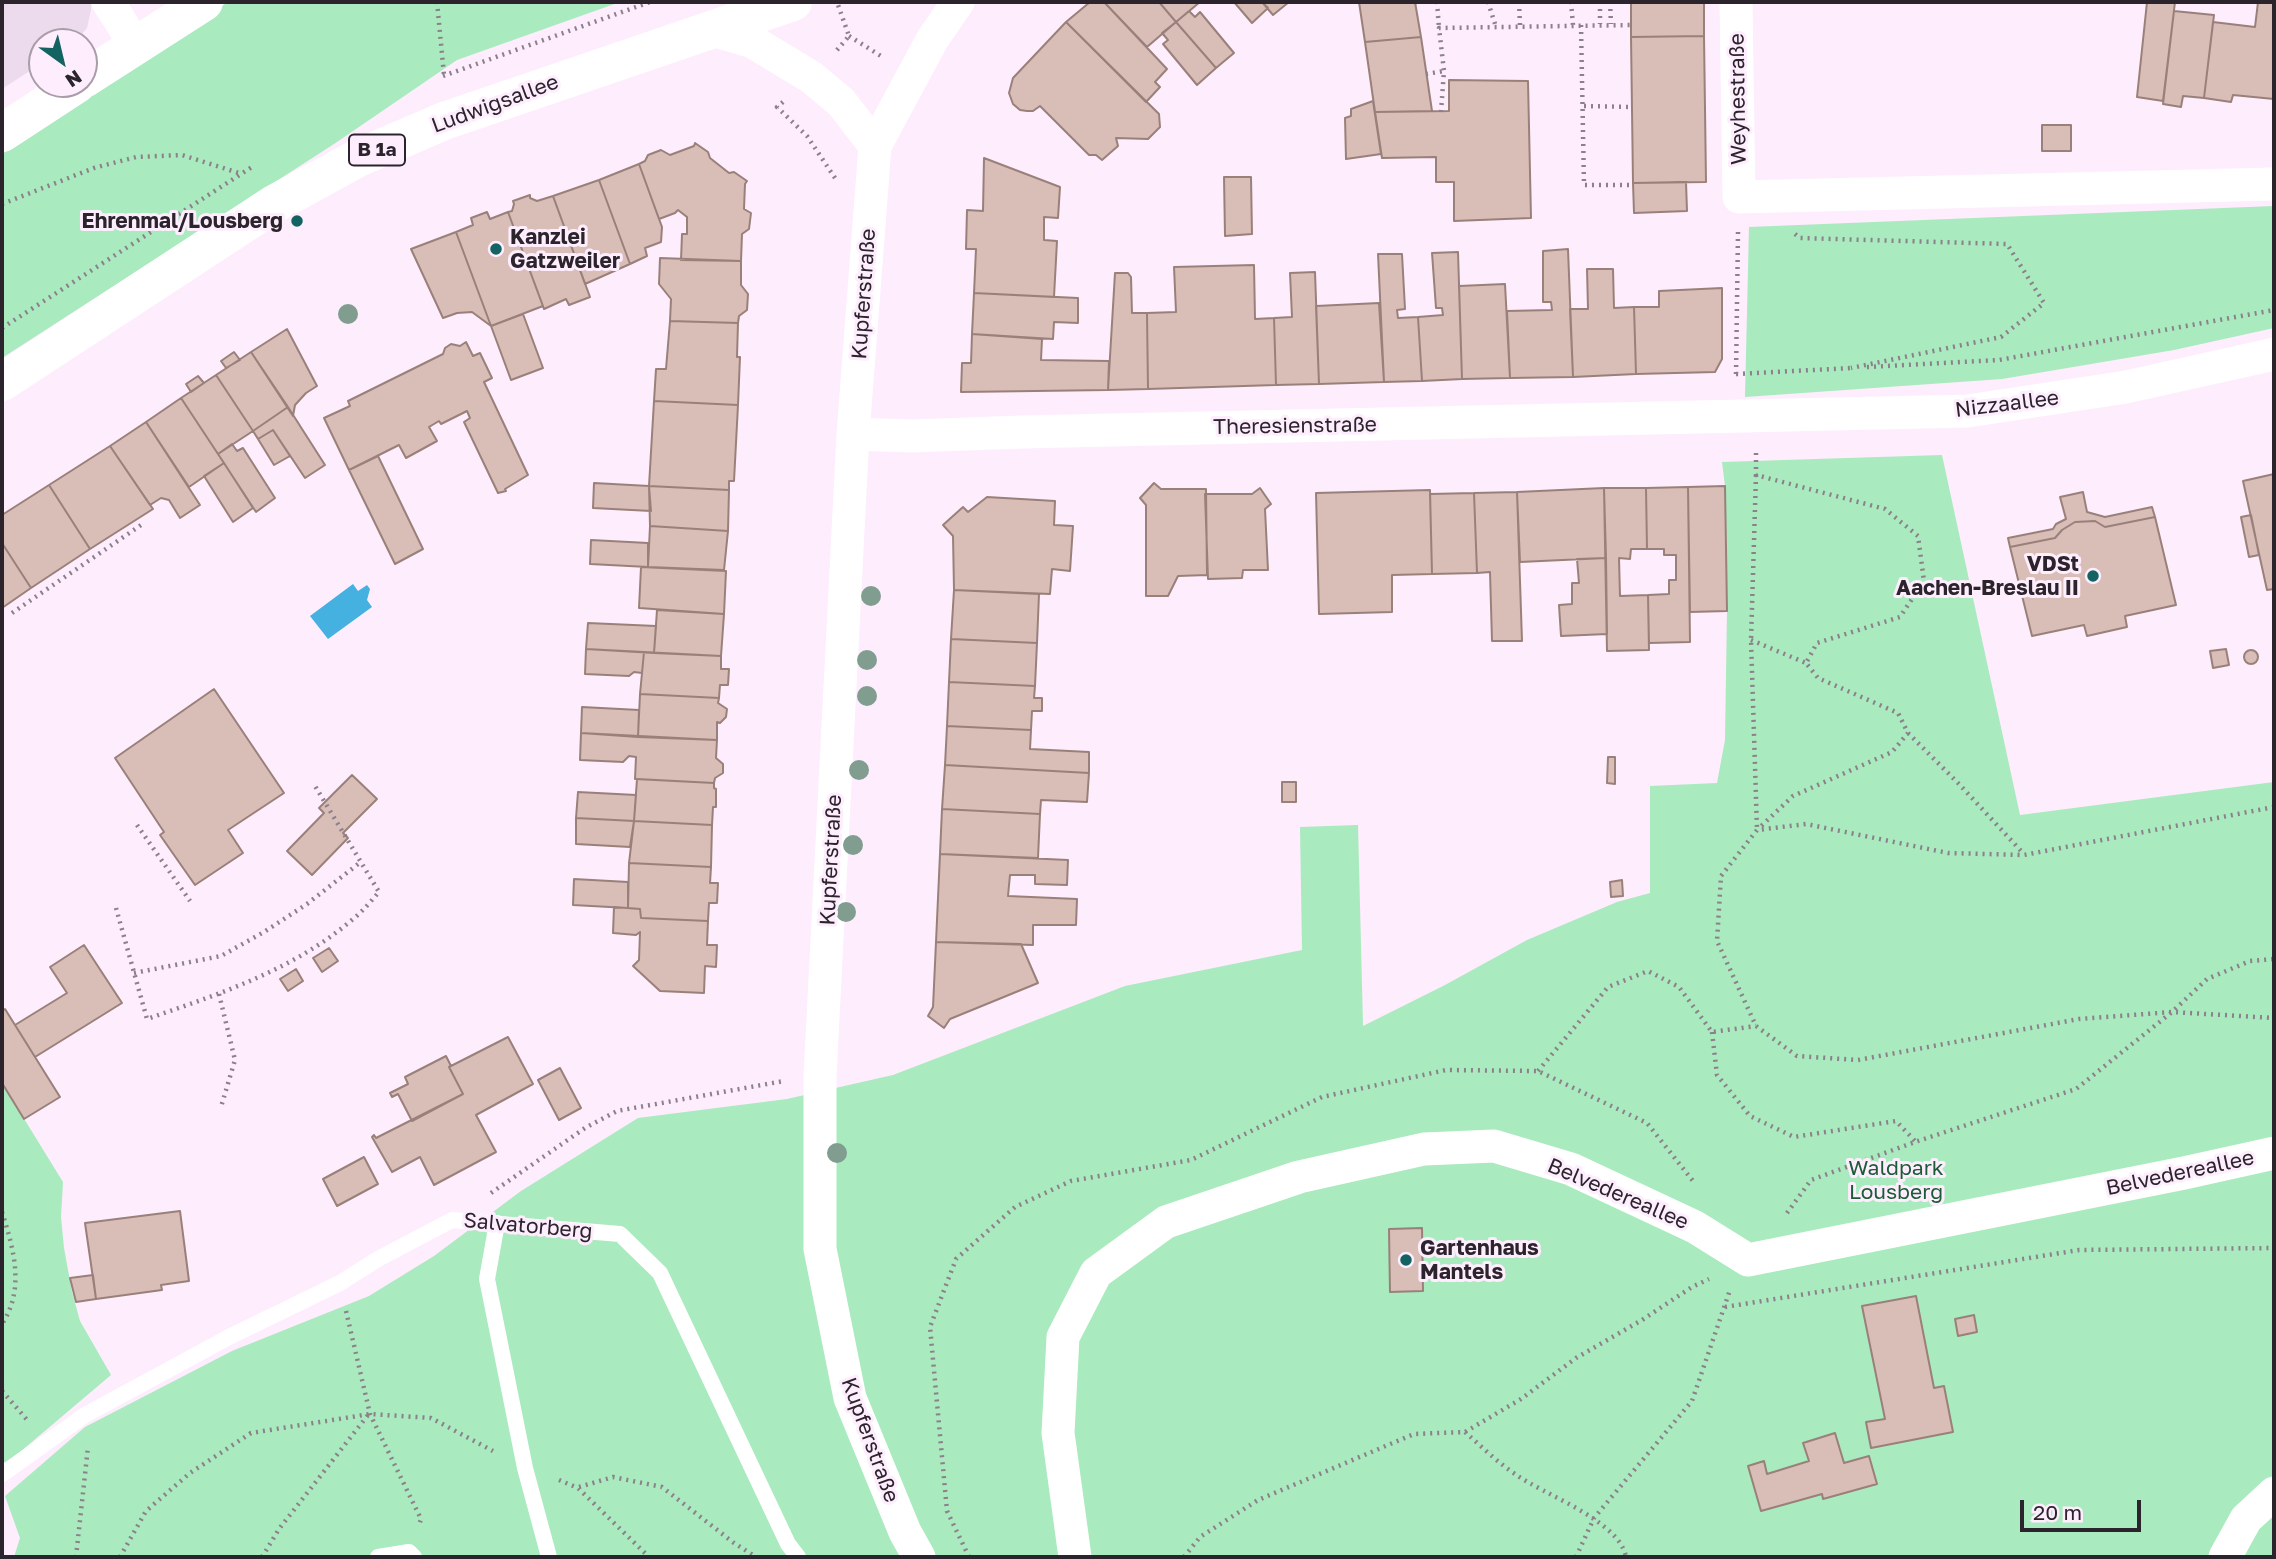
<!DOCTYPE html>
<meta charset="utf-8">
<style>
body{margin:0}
#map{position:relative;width:2276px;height:1559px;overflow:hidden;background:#fdedfd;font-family:"Golos Text",sans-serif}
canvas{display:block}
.frame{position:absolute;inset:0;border:4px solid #2c242c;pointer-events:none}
.north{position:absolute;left:28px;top:28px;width:70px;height:70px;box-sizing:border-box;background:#fdedfd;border:2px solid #a99da9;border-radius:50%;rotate:146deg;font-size:19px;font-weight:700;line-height:28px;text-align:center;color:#2c242c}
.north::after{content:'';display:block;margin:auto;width:24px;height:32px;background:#136362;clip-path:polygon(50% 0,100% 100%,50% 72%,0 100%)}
.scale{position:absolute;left:2020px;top:1500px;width:121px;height:32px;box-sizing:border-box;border:4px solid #2c242c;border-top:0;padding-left:9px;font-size:21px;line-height:24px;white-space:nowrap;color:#2c242c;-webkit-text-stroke:5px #fdedfd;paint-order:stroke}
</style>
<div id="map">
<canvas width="2276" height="1559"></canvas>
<div class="frame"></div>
<div class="north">N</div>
<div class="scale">20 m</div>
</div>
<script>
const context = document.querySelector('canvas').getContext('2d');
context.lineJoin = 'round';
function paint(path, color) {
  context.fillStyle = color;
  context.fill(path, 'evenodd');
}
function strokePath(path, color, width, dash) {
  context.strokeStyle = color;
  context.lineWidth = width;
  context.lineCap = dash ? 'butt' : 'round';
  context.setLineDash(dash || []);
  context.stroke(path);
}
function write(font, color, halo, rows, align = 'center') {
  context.font = font + ' "Golos Text",sans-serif';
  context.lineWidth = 6;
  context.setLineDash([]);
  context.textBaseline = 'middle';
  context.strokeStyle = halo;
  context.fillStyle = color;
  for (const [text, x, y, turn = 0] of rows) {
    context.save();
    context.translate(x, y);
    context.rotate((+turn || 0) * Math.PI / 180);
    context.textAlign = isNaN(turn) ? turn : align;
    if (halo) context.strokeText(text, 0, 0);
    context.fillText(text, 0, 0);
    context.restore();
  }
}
const education = new Path2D(`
 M2,2h89v8l-4,18 -11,13 -34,1v21l-40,26z`);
const green = new Path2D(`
 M228,2h392l-163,58 -123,84 -332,214v-204z
 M2274,206v122l-100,22 -172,29 -257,18 4,-170z
 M1942,455l78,360 254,-33v775h-2260l6,-19 -15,-42 80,-69 147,-76 137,-55 65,-40 87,-65 117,-73 149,-19 106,-24 232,-89 177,-36 -2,-123 58,-2 5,201 82,-41 82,-45 90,-38 33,-9v-107l67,-3 8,-43 2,-129 -2,-125 -3,-24z
 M2,1083l61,99 -2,35 3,31 8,44 8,29 31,54 -104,88 -5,-1z`);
const water = new Path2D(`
 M353,584l5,7 9,-6 3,4 -3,11 5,7 -44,32 -18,-23z`);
const building = new Path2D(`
 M1090,2h14l63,67 -12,13 5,5 -14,15 -80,-80z
 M1104,2h55l17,20 -29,25z
 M1159,2h41l-24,20z
 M1234,2h28l6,6 -16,15z
 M1262,2h27l-16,13z
 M1359,2h56l6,35 -56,5z
 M1631,2h73v34l-73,1z
 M2147,2h28l-12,99 -26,-4z
 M2258,2h16v97l-41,-4 -2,7 -27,-4 9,-76 42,5z
 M1189,11l6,6 5,-5 34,41 -18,15 -40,-46z
 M2174,11l40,4 -10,83 -21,-2 -2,11 -18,-3z
 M1066,22l93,92 1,13 -12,12 -32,-1 2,8 -16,14 -6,-5h-7l-49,-49 -7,5h-6l-7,-1 -7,-6 -4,-11 4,-15z
 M1176,22l40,46 -19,17 -34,-41 5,-4 -6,-7z
 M1704,36l2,146 -73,1 -2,-146z
 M1421,37l11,74 -57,1 -10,-70z
 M1449,80l79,1 3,137 -77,3v-39h-18v-25l-54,1 -7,-46 74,-1z
 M1373,101l8,53 -35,5 -1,-41 6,-2v-7z
 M2042,125h29v26h-29z
 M695,143l13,9 2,6 19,15 5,-1 13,9 -2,3 -1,25 7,4 -2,16 -7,5 -1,27 -60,-1 1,-26h5v-17l-9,-7 -3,3 -16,6 -20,-55 6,-3 3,-6 13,-5 9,5 24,-9z
 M984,158l76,29 -2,31 -14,-1v23l13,1 -3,56 -80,-4 2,-44h-10l1,-39 16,1z
 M639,164l23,63 -1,15 -16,6 2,8 -17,8 -31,-84z
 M1224,177h27l1,57 -27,2z
 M599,180l31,84 -45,20 -32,-88z
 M1686,182l1,29 -53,2 -1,-30z
 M530,195v3l7,3 16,-5 37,101 -21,8 -3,-6 -22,10 -36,-97 4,-1 2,-7 -1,-3z
 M487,212l3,7 18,-7 35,94 -52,20 -35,-94 17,-7 -2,-7z
 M456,232l35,94 -19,-14 -15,1 -14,5 -32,-69z
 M1568,249l5,128 -63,1 -3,-67 45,-1 -1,-8h-8v-51z
 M1458,252l4,127 -40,2 -4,-64 25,-2 -1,-7h-6l-4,-55z
 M1378,254h24l3,55 -8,1 1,8 20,-1 4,64 -38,1z
 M660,258l81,3v24l7,9 -1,16 -8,6 -1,7 -68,-2 1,-22 -12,-15z
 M1254,265l1,54 19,-1 2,67 -128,4 -1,-76 29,-1 -2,-45z
 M1587,269h26l1,39 20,-1 2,67 -63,3 -3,-68h18z
 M1315,272l4,112 -43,1 -2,-67 18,-1 -2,-44z
 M1115,273h13l3,4 1,36h15l1,76 -40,1z
 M1505,284l5,94 -48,1 -3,-93z
 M1722,288v71l-7,13 -79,2 -2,-67h25v-16z
 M974,293l104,5v25l-24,-1 -1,17 -81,-5z
 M1379,303l5,79 -65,2 -3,-78z
 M523,314l20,54 -32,12 -20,-54z
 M670,321l68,2 -1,34h3l-2,48 -84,-4 2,-32h10z
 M287,329l30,57 -11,7 -11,12 -2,11 -42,-64z
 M972,334l70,5 -1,21 68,1 -1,29 -147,2 1,-29h9z
 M466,342l7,14 7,-3 12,25 -8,4 44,93 -23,14 1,2 -8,2 -34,-71 6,-4 -3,-7 -26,13 -2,-3 -10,6 8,14 -31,17 -7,-13 -50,25 -25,-52 26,-12 -2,-5 95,-47 2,-6 6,-4 9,2z
 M234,352l6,8 -14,8 -5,-7z
 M251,352l37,55 -35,24 -37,-56z
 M216,375l37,56 -35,23 -37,-56z
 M198,376l6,7 -13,9 -5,-8z
 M181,398l43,65 -35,24 -43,-65z
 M654,401l84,4 -4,76h-5v9l-80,-4z
 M288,407l37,58 -20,13 -32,-48 -15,9 -5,-8z
 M146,422l54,83 -20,13 -11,-18 -8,-2 -11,7 -40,-59z
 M273,430l17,26 -16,9 -16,-26z
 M232,444l5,7 6,-3 32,50 -19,14 -38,-58z
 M110,446l43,63 -63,40 -41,-64z
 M378,456l45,93 -28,15 -46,-94z
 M224,463l29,45 -20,14 -29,-46z
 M2274,474v115l-7,1 -24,-109z
 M594,483l55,3 2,25 -58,-3z
 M1154,483l7,6h45l1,86 -29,1 -10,20h-22v-91l-6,-7z
 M49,485l41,64 -59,39 -29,-45v-28z
 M649,486l80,4 -1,41 -78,-5z
 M1725,486l2,125 -37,1 -2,-125z
 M1688,487l2,155 -41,1 -1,-48 21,-1v-14h7v-25h-12v-6h-17l-1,-61z
 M1260,488l11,16 -6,5 3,61h-25l-1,8 -34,1 -3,-85h47z
 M1604,488l2,70 -86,4 -3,-70z
 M1604,488h42l1,61h-16l-1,10 -11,-1 1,38 28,-1 1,55 -42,1z
 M1430,490l2,84 -40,1v37l-73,2 -3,-121z
 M1517,492l5,149h-30l-2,-69 -13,1 -3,-80z
 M2083,492l4,20 18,5 47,-10 3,10 -50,10 -10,-6 -20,1 -13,8 -7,8 -45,9 -2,-9 45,-9 3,-5 10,-5 -6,-22z
 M1474,493l3,80 -45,1 -2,-80z
 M987,497l68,4 -1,24 19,1 -3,45 -18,-2 -2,25 -96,-4 -1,-54 -10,-11 20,-18 5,5z
 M2251,515l8,40 -10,2 -8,-40z
 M2155,517l21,88 -51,11 2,11 -40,9 -3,-11 -52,11 -22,-89 45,-9 7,-8 13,-8 20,-1 10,6z
 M650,526l78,5 -4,39 -76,-3z
 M591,540l57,3v24l-58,-3z
 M2,543l29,45 -29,20z
 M1606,558l1,76 -46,2 -2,-31 13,-1v-21h7l-2,-24z
 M641,567l85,4 -2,43 -85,-6z
 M954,590l85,4 -2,49 -86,-4z
 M657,610l67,4 -3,42 -67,-3z
 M588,623l68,3 -2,27 -68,-4z
 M951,639l86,4 -2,43 -86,-4z
 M586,649l58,3 -2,21 -8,-1 -5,4 -44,-2z
 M2226,649l3,16 -16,3 -3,-17z
 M2244 657a7 7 0 1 1 14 0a7 7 0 1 1-14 0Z
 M644,652l77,4v13h8l-1,16h-8l-1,13 -79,-4z
 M949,682l86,4 -1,12h8v13h-10l-1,19 -84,-4z
 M214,689l70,104 -56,37 15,23 -48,32 -35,-50 4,-3 -49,-74z
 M640,694l79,4 -1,5 9,6 -1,8 -6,6 -3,-1v18l-79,-3z
 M582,707l57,3 -1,27 -57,-4z
 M947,726l84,4 -1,19 59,3v21l-144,-8z
 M581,733l136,7 -1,18 7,6v9l-8,5 -1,5 -79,-4 1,-22 -7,-1 -6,6 -43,-2z
 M1608,757h7v27l-8,-1z
 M945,765l144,8 -2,29 -46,-2 -1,14 -98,-5z
 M352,775l25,24 -34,34 5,5 -36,37 -25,-24 37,-38 -5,-5z
 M637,779l77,4v5l2,1v18h-3l-1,18 -78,-4z
 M1282,782h14v20h-14z
 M578,792l58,3 -2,26 -58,-3z
 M942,809l98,5 -2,44 -98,-4z
 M576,818l58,3 -4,26 -54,-3z
 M634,821l78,4 -1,42 -82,-4z
 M940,854l128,6 -1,25 -32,-1v-9h-25l-2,21 69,3 -1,26h-43v20l-97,-3z
 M629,863l82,4 -1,16h8l-1,20h-8l-1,18 -67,-3 -1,-9 -12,-1z
 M574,879l54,3v26l-55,-3z
 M1622,880l1,16 -12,1 -1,-15z
 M614,907l26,2 1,9 67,3 -1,24h10l-1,22 -11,-1 -1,27 -44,-2 -27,-25 6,-6 1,-28 -4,3 -23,-2z
 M936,942l85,2 17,39 -88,36 -6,9 -16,-12 5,-9z
 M84,945l38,58 -87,54 -20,-32 52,-32 -17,-26z
 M329,948l9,13 -16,11 -9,-14z
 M296,969l7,12 -15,10 -8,-12z
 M5,1009l55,88 -36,22 -22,-36v-72z
 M508,1037l25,47 -57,31 20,37 -62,33 -14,-28 -28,15 -20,-35 2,-2 2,3 87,-44 -14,-27z
 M446,1056l5,10 -2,1 14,27 -51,27 -14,-27 -6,3 -2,-4 18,-9 -3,-7z
 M560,1068l21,40 -22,12 -21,-40z
 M364,1157l14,27 -41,22 -14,-27z
 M180,1211l9,70 -28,4 1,5 -66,9 -11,-76z
 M1422,1228l1,63 -33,1 -1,-63z
 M93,1275l3,24 -20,3 -6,-24z
 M1916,1296l18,92 10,-2 9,46 -82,16 -5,-26 19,-3 -23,-113z
 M1974,1315l3,17 -19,4 -3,-17z
 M1835,1433l9,30 25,-7 8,28 -54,15 -1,-5 -61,17 -13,-45 16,-5 3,13 42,-13 -6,-18z`);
const path = new Path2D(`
 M437,2l7,73
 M1415,2h4
 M1437,2l2,26
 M1488,2l8,25
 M1519,2l1,23
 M1571,2l2,23
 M1600,2v22
 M1610,2l1,22
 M1581,25l3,160h45
 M849,36l32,20
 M837,50l12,-14 -12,-34
 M1426,74l18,-3
 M443,76l207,-74
 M783,102l-6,5 30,29 28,42
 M1584,106l48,1
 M1441,112l3,-41 -5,-43 192,-3
 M2,204l92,-36 42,-11 46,-2 57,18
 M1795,234l5,4 207,6 37,59 -43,34 -150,31
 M2,328l253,-163
 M1867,367l132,-7 275,-50
 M1736,374l115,-6
 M1736,374l2,-142
 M1756,453v22l129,34 33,27 6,45 -24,36 -83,26 -11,20 12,15 80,35 10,20 -16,19 -99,44 -35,33
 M1756,475l-5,165 6,189
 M12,613l132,-90
 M1751,640l55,23
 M1908,733l50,50 65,70
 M2274,807l-250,48 -76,-2 -142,-29 -49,6 -36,46 -4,65 39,85 41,30 61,4 221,-41 93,-7 102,6
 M137,825l53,76
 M116,908l31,111c72,-25 147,-49 206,-100 10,-8 18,-18 26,-27l-64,-106
 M134,973l87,-17 43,-24 43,-28 55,-43
 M219,994l16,66 -14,47
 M1712,1032l5,43 33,41 44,21 102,-16 19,20
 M1538,1071l70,-84 40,-16 31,16 33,45 44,-6
 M491,1193l94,-65 32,-17 167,-30
 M2,1212c12,38 23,77 0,112
 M1787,1213l24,-33 104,-38 161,-53 96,-77 35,-33 43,-18 24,-2
 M1725,1307l354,-57 195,-2
 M346,1311l24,103 51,105 -2,6
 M2,1391l27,31
 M1465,1432c16,14 32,30 50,42 29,21 104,46 111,83
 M559,1480l19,8 71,69
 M579,1487l34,-10 49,10 72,56 22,14
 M76,1557l12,-110
 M120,1557l26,-46 44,-38 61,-40 119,-19 61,4 62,33
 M262,1557l17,-28 89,-114
 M969,1557l-22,-46 -17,-184 26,-68 59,-52 56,-26 120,-21 131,-63 124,-27 92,1 109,52 46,58v4
 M1184,1557l16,-20 58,-37 156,-66 51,-2 56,-33 55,-41 66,-38 50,-33 17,-8
 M1576,1557l18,-39 98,-117 38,-111`);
const lane = new Path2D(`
 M497,1223l-10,56 38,189 24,89
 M4,1473l81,-58 144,-78 111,-54 38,-24 74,-39 168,14 40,39 128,271 10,13
 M378,1557l31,-5 5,5`);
const street = new Path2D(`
 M108,2l28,44
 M1736,2l3,195 535,-13
 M709,29l44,13 58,35 30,25 34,44
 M853,434l58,2 111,-4 946,-21 158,-24 148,-33
 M919,1557l-14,-25 -55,-134 -30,-149v-173l33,-642 22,-288 57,-106 26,-38
 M1075,1557l-17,-124 5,-96 33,-64 70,-51 133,-45 125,-28 70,-3 77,23 124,58 53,33 436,-87 90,-20
 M2225,1557l21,-38 28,-26`);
const primary = new Path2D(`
 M84,79l120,-77
 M2,133l75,-49
 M2,382l272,-178 84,-46 86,-37 349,-119`);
const trees = [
 [348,314],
 [871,596],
 [867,660],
 [867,696],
 [859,770],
 [853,845],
 [846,912],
 [837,1153]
];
const markers = [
 [297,221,7,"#136362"],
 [496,249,7,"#136362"],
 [2093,576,7,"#136362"],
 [1406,1260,7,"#136362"]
];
const shields = [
 [377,150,56]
];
const shieldNames = [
 ["B 1a",377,150]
];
const streetNames = [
 ["Weyhestraße",1738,99,-91],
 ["Ludwigsallee",495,104,-20],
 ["Kupferstraße",864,294,-86],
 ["Nizzaallee",2007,404,-7],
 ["Theresienstraße",1295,426,-1],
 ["Kupferstraße",831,860,-87],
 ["Belvedereallee",2180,1173,-12],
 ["Belvedereallee",1618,1194,23],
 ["Salvatorberg",528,1226,5],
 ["Kupferstraße",870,1440,70]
];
const poiNames = [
 ["Ehrenmal/Lousberg",283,221],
 ["Kanzlei",510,237,"left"],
 ["Gatzweiler",510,261,"left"],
 ["VDSt",2079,564],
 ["Aachen-Breslau II",2079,588],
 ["Gartenhaus",1420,1248,"left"],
 ["Mantels",1420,1272,"left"]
];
const parkNames = [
 ["Waldpark",1896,1168],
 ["Lousberg",1896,1192]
];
paint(education, '#ecdbec');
paint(green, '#a9eabe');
paint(water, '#44b1e1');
paint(building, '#d9bdb7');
strokePath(building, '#9a807a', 2);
strokePath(path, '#8c808c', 4.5, [2, 5]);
strokePath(lane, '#fff', 16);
strokePath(street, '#fff', 33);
strokePath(primary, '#fff', 38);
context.fillStyle = '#819d90';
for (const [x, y] of trees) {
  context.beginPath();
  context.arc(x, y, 10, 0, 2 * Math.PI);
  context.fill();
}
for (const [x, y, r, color] of markers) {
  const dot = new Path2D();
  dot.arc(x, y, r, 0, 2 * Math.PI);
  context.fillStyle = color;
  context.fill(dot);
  strokePath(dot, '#fdedfd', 2.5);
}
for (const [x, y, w] of shields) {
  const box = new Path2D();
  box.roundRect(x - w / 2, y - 15.5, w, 31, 5);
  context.fillStyle = '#fdedfd';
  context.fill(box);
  strokePath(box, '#2c242c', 2);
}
write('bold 19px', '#2c242c', null, shieldNames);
write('21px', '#2c242c', '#fdedfd', streetNames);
write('bold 21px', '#2c242c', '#fdedfd', poiNames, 'right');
write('21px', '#1b5c37', '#fdedfd', parkNames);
</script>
